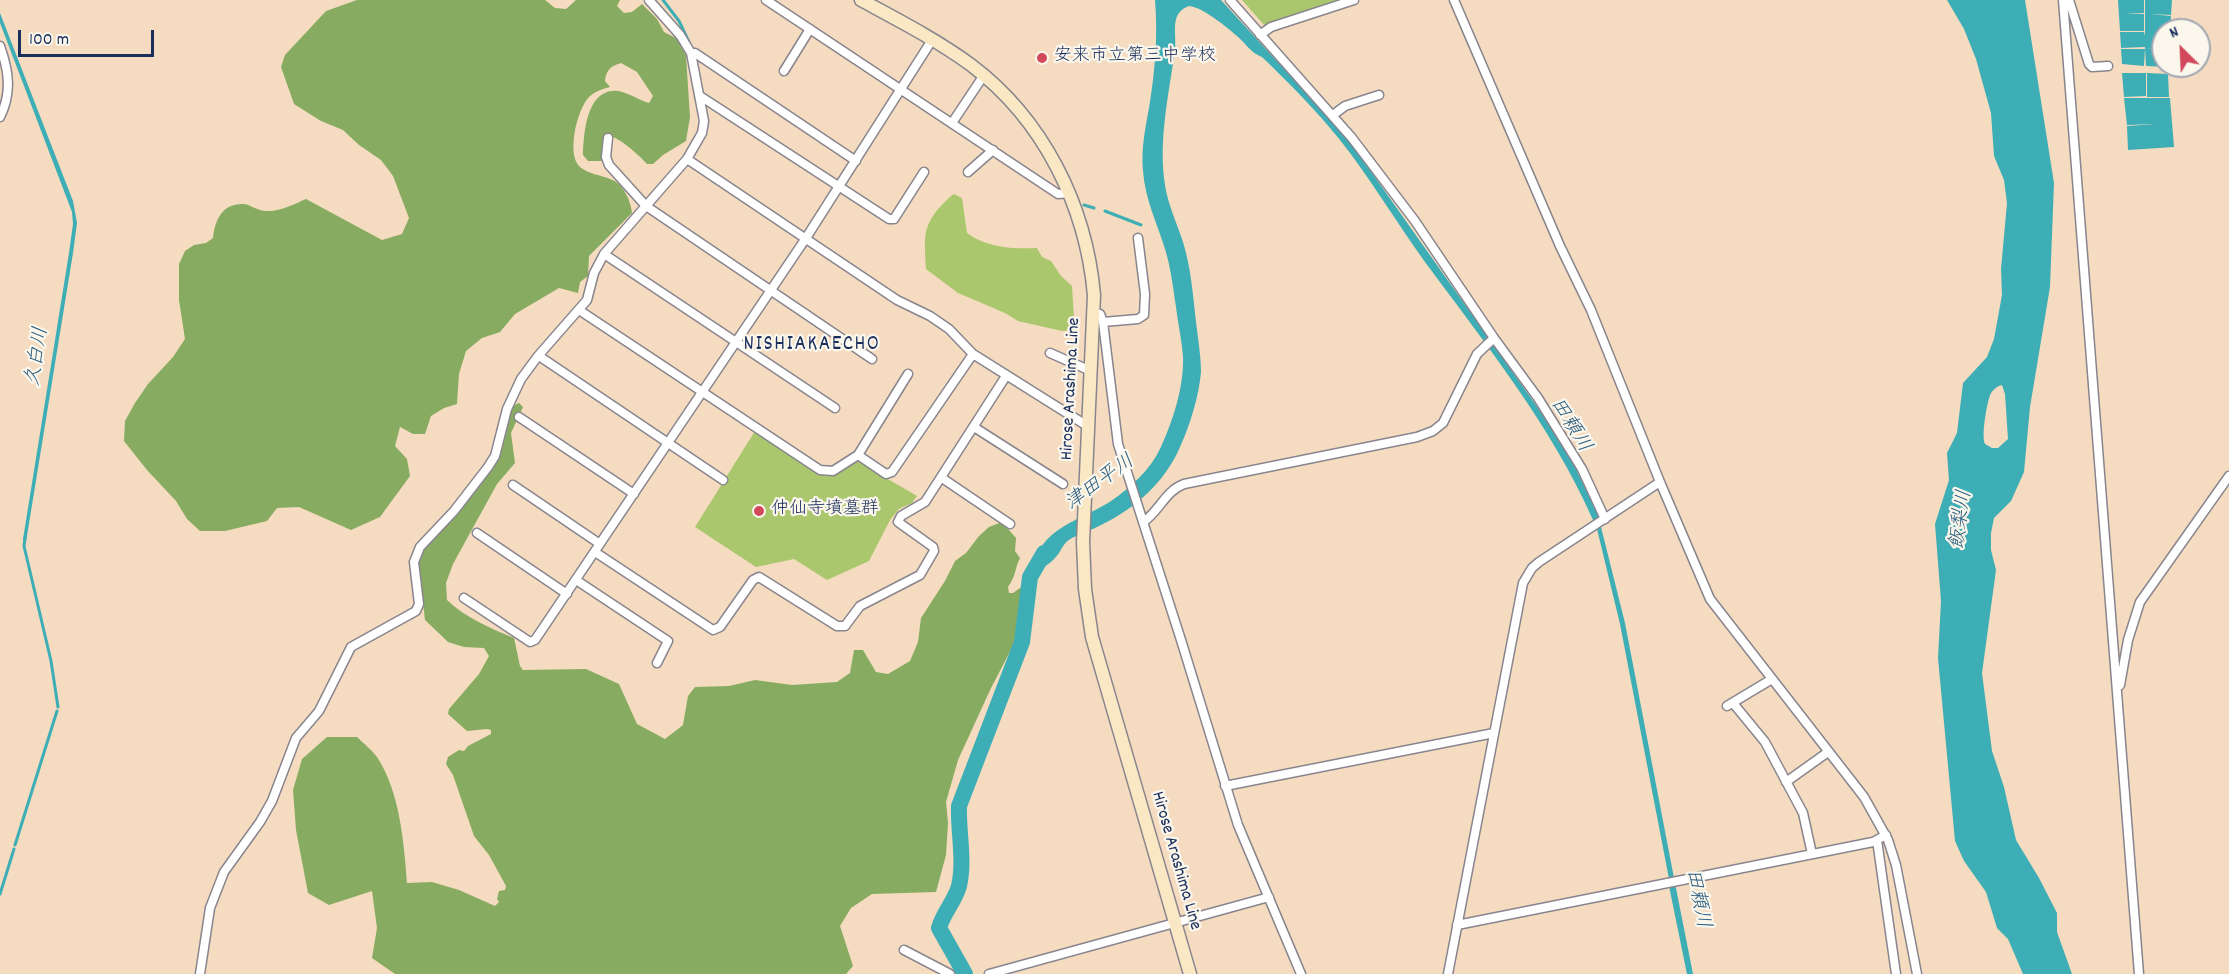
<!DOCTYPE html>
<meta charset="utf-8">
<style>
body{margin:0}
#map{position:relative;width:2229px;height:974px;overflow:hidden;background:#f5dbbf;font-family:Dekko,sans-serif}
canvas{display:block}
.north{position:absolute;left:2151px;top:18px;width:60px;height:60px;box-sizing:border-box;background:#fbf7ec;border:2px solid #a1a7b3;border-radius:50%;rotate:336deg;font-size:16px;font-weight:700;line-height:24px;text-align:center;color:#1b2f5e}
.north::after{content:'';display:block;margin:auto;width:21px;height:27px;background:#d1495b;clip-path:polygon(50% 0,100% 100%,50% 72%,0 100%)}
.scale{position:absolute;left:18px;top:30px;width:136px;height:27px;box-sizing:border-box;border:3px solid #1b2f5e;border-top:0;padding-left:8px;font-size:18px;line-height:21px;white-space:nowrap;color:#1b2f5e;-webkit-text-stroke:4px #fbf7ec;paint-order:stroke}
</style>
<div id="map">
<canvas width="2229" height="974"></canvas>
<div class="north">N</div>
<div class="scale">100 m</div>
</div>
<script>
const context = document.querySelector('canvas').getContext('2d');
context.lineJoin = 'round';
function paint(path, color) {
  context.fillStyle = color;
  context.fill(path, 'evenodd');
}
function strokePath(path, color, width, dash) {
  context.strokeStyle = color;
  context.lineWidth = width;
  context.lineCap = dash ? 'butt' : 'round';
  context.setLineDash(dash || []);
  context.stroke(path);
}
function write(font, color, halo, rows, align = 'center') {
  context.font = font + ' Dekko,"Klee One",sans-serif';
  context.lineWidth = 4.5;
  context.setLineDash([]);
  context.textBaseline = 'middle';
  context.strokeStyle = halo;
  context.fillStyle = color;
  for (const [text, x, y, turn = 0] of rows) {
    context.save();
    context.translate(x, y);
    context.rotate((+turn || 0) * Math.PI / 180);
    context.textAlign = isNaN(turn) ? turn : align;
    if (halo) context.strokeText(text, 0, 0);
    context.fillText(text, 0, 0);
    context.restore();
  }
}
const green = new Path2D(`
 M1242,0h107l-84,26z
 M954,194l8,4 5,35c20,15 46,16 70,15l5,9 9,4 10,15 11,10 2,33 -2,11 -10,1 -44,-10 -13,-8 -47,-20 -32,-24c-1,-27 -5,-41 14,-62 5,-5 9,-10 14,-13z
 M755,431l79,43 23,-13 60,35 -5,7 -13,6 -9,11 -21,41 -42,19 -33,-21 -38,8 -61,-40z`);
const forest = new Path2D(`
 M357,0h188l10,8 11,1 10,-9h44l-3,6 7,7 8,-1 10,-8 15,15 7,13 14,7 8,17 4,61 -4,24 -23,14 -10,9h-6c-8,-9 -31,-30 -42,-29l-3,10v16h-14l-5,-6c1,-21 3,-67 35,-64 9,1 21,9 31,12l4,-7 -16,-24 -16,-9c-10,3 -15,7 -16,18l5,6c-7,2 -15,4 -21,10 -12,12 -23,58 -9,70 8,7 21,8 30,12 13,4 21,22 22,34l-43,43 -1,20 -8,6 -2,11 -19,-5 -44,26 -15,18 -18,6 -16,13 -7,23 -2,30 -13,4 -13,8 -6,18h-12l-13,-7 -5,19 12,13 3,17 -30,41 -29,13 -52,-23 -22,1 -10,13 -42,10h-25l-13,-12 -11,-18 -29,-31 -23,-29 1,-20 10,-18 13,-19 25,-27 12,-18 -6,-39v-36l6,-13 9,-6 12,-2 7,-5c2,-18 9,-35 31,-34 7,1 14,7 22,7 14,1 28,-7 40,-12l76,41 20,-6 7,-16 -16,-42 -12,-16 -22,-15 -16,-15 -22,-9 -27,-17 -13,-37 4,-12 41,-44z
 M519,403l4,4 -12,26 4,30 -18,21 -44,80 -7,19 1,17c19,18 43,28 67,38l6,28 3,4 63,-1 33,15 18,40 28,15 18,-14 5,-29 7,-9 34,-1 26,-6 37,5 45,-3 13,-9 4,-23h9l13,22 12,2 22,-13 8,-19 3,-24 24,-37 10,-20 11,-8 13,-17 10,-9 13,-5 14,16 -1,13 5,7c-6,12 -3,16 -12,29l1,6h4l7,-5 4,1 -1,17 -10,40 -22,42 -33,72 -12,42 2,21 -2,32 -10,37 -64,2 -21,14 -11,18 13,40 -7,8h-451l-23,-16 5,-30 -5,-37 -43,14 -21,-12 -12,-63 -3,-40 9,-31 25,-22h30c6,6 15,13 20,20 23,35 27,86 30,126l25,-1 27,8 36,16 4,-4 -2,-3 2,-8 6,-1 1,-4 -17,-31 -15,-19 -21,-61 -7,-11 2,-7 11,-7 5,1 4,-5 23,-12v-4l-4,-1 -20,2 -19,-17 1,-5 30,-35 10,-18 -5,-8 -20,-1 -16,-5 -23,-22 -7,-58 5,-12 67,-79c3,-6 7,-11 9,-17 4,-14 6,-47 20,-51z`);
const water = new Path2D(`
 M1155,0h66l127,139 204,289 23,39 24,50 -6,3c-42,-95 -106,-174 -168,-258 -29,-40 -54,-83 -85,-122 -24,-30 -51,-57 -78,-83 -11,-4 -16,-13 -25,-21 -10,-9 -35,-29 -48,-30 -20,7 -12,27 -14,43 -6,45 -17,91 -10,136 3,20 12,38 18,57 8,26 10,53 13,80 2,17 5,34 5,50 -2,24 -11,53 -21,75 -15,35 -44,61 -79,78 -9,5 -20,8 -29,13 -10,5 -10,13 -17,20 -6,7 -15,11 -22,16 3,-46 46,-52 78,-73 19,-13 39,-31 49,-52 13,-28 24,-62 23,-92 -1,-16 -5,-33 -7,-50 -3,-19 -5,-39 -11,-58 -8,-26 -20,-50 -22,-78 -2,-22 2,-41 6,-63 6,-36 9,-71 6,-108z
 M1947,0h78l29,183 -4,104 -20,120 -6,65 -13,29 -17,17 -3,15v17l5,20 -14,103 10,78 12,36 12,53 23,38 18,35v19l15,42h-49l-15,-35 -11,-11 -11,-36 -22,-31 -9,-20 -17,-183 3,-57 -6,-77 14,-44 -2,-27 10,-20 6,-50 24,-26 7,-18 8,-44 -1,-26 6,-66 -3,-23 -10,-24 -3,-43 -15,-54 -12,-30zM2002,385l3,9 3,45 -10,9h-6l-7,-4c-4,-8 2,-43 6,-51 3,-4 6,-7 11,-8z
 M2118,0h26v13h-20l20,1v17h-24z
 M2145,0h27l-1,15 -21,-1 21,2 -1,14 -11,2 4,1v16l-16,-1 16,2v16l5,1 -22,-1 -1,-19 -24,1 -1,-16h24l1,4z
 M0,13l73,188 4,22 -4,30 -47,289 -3,-3 46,-286 4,-29 -1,-12 -72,-189z
 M2121,49h24l-1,17 -22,-2z
 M2122,73h24v23l-22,1z
 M2147,73l21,1 1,23h-22z
 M2124,98h46l4,49 -46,3 -1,-24 28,-2 -28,1z
 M1601,527l24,96 49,255 -5,1 -49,-255 -23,-95z
 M1675,883l18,91h-6l-17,-83 -1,-7z`);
const stream = new Path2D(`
 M663,0l16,21 10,21
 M1084,205l10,3
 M1105,211l36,14
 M25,538l-1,8 27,115 7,46
 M15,845l42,-134
 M0,894l14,-45`);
const river = new Path2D(`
 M965,974l-26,-46c4,-15 16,-27 20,-42 6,-26 -1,-54 0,-80l63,-164 8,-65 14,-24`);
const street = new Path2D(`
 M766,0l292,194 12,-1
 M1230,0l122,138 63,83 79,117 44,60 44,71 23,50
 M1454,0l106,246 31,64 69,172 50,117 154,198 24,43 8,25 21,109
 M2063,0l76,974
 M2069,0l20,64 3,3 16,-1
 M1260,35l11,-8 83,-27
 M0,46c9,25 12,47 0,71
 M691,53h4l161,108
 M784,71l26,-42
 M700,96l189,123h5l30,-47
 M1333,115l12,-9 34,-11
 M952,123l32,-48
 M608,138l-2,19 3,8 37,41 226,153
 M687,159l210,141 33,16 19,13 24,25 116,73
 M968,172l25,-22
 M604,254l231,154
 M579,310l241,160 13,1 25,-16 28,19 6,-2 81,-118
 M1094,312l6,2 3,8 15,122 63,196 57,185 63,149
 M1103,322l35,-3 6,-4 1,-21 -7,-56
 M1050,353l41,18
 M542,358l181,122
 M519,417l115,77
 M974,427l89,57
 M858,455l50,-81
 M942,478l68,46
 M513,485l87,59
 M1143,522c16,-10 22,-31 41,-38l233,-47 16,-6 10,-8 34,-69 17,-16
 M477,533l90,61
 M595,552l118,78 7,-3 33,-47 6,-3 78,49h8l15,-20 60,-31 14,-24 -1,-4 -35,-25 3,-6 24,-14 81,-126
 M576,580l92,61 -11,22
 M464,598l66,44 5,-2 271,-402 126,-198
 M2120,685l8,-45 12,-38 89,-126
 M1733,703l32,39 38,71 9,41
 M1727,706l45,-27
 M1786,782l42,-30
 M1225,786l269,-53
 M1877,840l19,134
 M1457,925l416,-83 13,-7
 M904,950l46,24
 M200,974l10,-66 14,-36 36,-50 12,-21 24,-63 23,-27 32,-64 65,-36 3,-7 -5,-42 6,-15 34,-36 34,-44 7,-11 12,-47 14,-30 17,-23 49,-56 7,-27 10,-19 83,-95 15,-26 2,-12 -13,-68 -11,-18 -31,-35
 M989,974l280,-77
 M1448,974l75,-391 9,-15 7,-6 121,-80`);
const secondary = new Path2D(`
 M861,0c37,20 76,40 110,65 73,55 115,141 123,230l-11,247 2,47 7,48 98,337`);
const markers = [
 [1042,58,6,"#d1495b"],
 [759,511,6,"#d1495b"]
];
const poiNames = [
 ["安来市立第三中学校",1054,58],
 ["仲仙寺墳墓群",771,511]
];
const streetNames = [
 ["Hirose Arashima Line",1072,389,-87],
 ["Hirose Arashima Line",1175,861,74]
];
const waterNames = [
 ["久白川",39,357,-81],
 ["田頼川",1569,426,58],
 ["津田平川",1101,484,-36],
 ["飯梨川",1963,520,-82],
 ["田頼川",1696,899,79]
];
const quarterNames = [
 ["NISHIAKAECHO",812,346]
];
paint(green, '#aac76e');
paint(forest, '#87ac61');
paint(water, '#3daeb6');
strokePath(stream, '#3daeb6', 3);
strokePath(river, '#3daeb6', 16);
strokePath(street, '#88858e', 11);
strokePath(secondary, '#88858e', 15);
strokePath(street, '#fff', 8);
strokePath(secondary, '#fae7c3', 12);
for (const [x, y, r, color] of markers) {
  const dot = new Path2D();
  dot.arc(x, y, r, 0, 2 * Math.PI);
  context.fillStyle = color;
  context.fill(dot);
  strokePath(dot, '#fbf7ec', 2);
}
write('18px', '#1b2f5e', '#fbf7ec', poiNames, 'left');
write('18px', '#1b2f5e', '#fbf7ec', streetNames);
write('italic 20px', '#275b7d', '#fbf7ec', waterNames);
context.letterSpacing = '1.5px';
write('21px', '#1b2f5e', '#fbf7ec', quarterNames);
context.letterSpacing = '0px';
</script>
